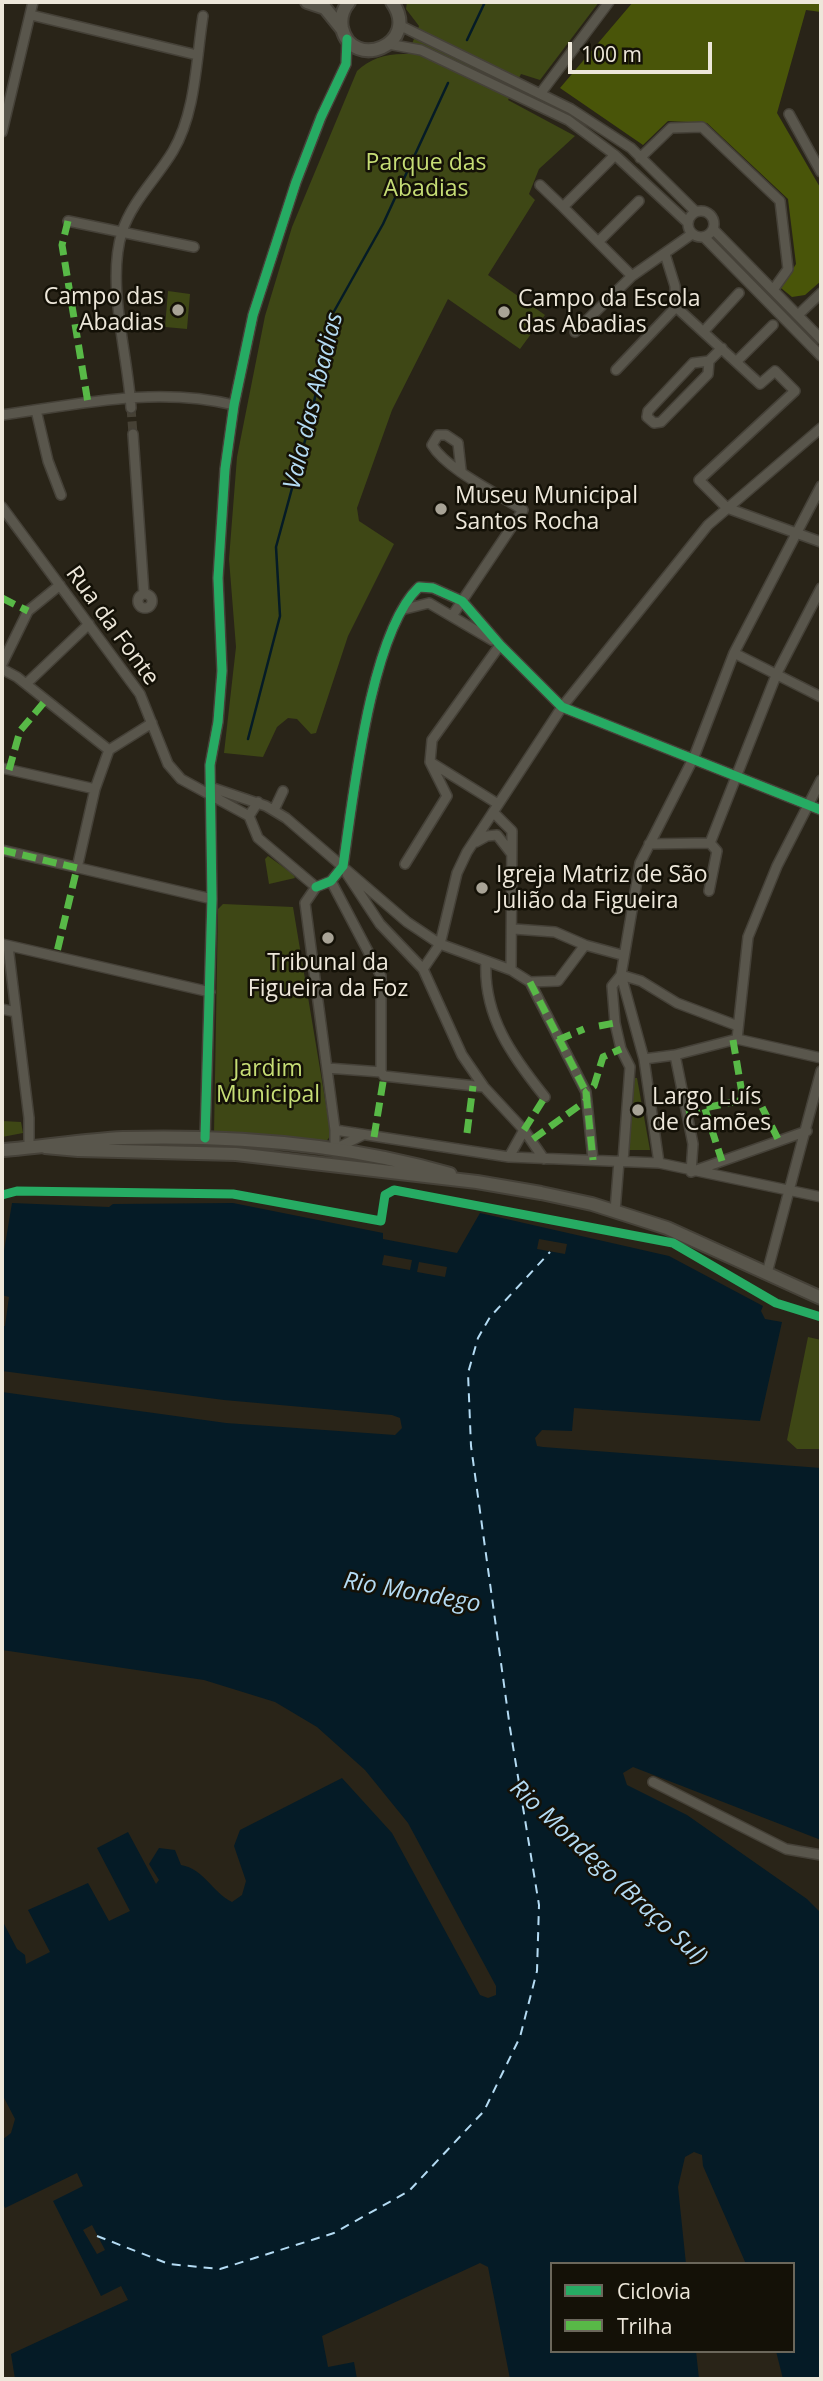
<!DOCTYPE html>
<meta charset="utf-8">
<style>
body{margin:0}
#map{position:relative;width:823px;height:2381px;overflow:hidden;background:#292418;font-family:"Open Sans",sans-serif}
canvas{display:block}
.frame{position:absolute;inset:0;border:4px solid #ede7da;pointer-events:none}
.legend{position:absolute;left:550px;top:2262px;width:245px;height:91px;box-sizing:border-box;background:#141107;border:2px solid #6b675b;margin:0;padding:9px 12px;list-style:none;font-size:21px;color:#ede7da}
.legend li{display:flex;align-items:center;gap:14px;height:35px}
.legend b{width:35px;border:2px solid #6b675b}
.scale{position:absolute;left:568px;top:42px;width:144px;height:32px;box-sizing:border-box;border:4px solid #ede7da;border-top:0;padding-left:9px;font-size:21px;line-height:24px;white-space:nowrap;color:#ede7da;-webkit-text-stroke:5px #141107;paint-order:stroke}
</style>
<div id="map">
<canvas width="823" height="2381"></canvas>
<div class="frame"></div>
<ul class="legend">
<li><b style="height:9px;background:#26ab63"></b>Ciclovia</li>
<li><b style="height:9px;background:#58b947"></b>Trilha</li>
</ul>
<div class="scale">100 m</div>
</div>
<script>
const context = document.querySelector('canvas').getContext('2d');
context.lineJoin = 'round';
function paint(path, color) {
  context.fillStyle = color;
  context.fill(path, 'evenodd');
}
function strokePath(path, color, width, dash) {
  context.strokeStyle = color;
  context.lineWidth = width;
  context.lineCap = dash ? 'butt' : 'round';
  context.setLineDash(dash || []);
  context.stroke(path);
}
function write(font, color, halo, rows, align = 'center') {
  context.font = font + ' "Open Sans",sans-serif';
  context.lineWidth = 5;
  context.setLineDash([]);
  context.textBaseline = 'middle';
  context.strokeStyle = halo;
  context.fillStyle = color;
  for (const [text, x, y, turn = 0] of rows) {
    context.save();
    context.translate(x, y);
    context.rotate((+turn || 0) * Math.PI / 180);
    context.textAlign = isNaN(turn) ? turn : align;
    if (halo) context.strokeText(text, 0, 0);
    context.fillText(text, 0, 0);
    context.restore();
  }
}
const green = new Path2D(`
 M407,2h192l-59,78 -19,-6 -13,26 67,36 -36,33 -10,25 6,6 -47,75 57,40 -25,34 -72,-50 -56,111 -35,98 2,13 35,23 -46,92 -32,97 -5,1 -14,-15 -9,-1 -11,9 -14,30 -39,-4 12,-106 -7,-88 8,-102 28,-141 27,-89 65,-156c13,-13 31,-18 51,-17l11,-28 -13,-17z
 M168,291l22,3 -3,35 -22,-2z
 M268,856l25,18 2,4 -26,6 -4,-25z
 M223,904l70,3 38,228 -6,8 -111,-10 4,-224z
 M634,1078h3l13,72h-22z
 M2,1121l19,1 2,11 -21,4z
 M808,1337l13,3v109h-24l-10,-9z`);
const forest = new Path2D(`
 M633,2h188v10l-15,-2 -29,103 44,76v92l-16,14 -13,2 -11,-9 15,-24 -8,-65 -81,-76 -39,-2 -25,24 -83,-57z`);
const water = new Path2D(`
 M12,1203l97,4 4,-3 120,-1 150,30v6l74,14 23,-40 189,43 94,50 -2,5 4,8 17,3 -22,99 -186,-13 -2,23 -30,-1 -7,8 2,8 6,1 278,21v372l-188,-73 -10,6 4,12 60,30 120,84 14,14v466h-38l-7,-28h17v-87h-47l-43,-98 -1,-11 -8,-3 -9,5 -7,30 8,77h-134v87h144l3,28h-189l-22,-112 -8,-4 -158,73 6,31 26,-5 3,17h-342l-4,-25 117,-54 -7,-14 -20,10 -48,-95 30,-15 -6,-13 -72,35 -3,-7v-61l9,-7 4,-14 -13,-25v-174l15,29 8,6 1,9 24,-12 -22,-42 60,-27 21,38 21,-10 -33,-63 31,-16 28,52 3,-4 -10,-16 10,-16 16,2 6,15c23,4 31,27 51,37l10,-7 4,-14 -12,-35 6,-16 102,-52 50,55 88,162 8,3 8,-3v-9l-88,-163 -43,-53 -48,-43 -42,-25 -71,-22 -202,-30v-258l224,31 169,12 7,-7 -2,-10 -8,-3 -168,-15 -222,-29v-45h3l4,-29 -7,-2v-32z`);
const pier = new Path2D(`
 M539,1239l28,5 -2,10 -28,-5z
 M384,1255l28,5 -2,10 -28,-5z
 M419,1262l28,5 -2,10 -28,-5z
 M92,2225l13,25 -8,4 -14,-24z`);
const stream = new Path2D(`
 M467,40l18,-38
 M248,739l32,-123 -4,-69 33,-121 23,-111 51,-91 65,-141`);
const ferry = new Path2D(`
 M97,2236l72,28 51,5 114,-36 75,-42 75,-80 36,-74 17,-66 2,-66 -29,-177 -39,-282 -3,-73 10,-35 12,-21 60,-65`);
const streetTunnel = new Path2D(`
 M131,408l2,26`);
const street = new Path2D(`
 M31,15l166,40
 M399,25l172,84 60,39 65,64
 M388,44l33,6 147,70 47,35 72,67
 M540,94l69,-92
 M789,114l32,58
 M2,132l31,-130
 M615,155l-52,52 69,69
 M640,158l31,-30 31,-1 78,74 8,68 -15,21
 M540,185l23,22
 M688 224a13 13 0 1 1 26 0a13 13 0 1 1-26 0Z
 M68,221l126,26
 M713,229l108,110
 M704,237l117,119
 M598,242l41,-41
 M665,254l10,32 1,21 84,77 15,-13 20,20 -96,89 28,28 94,34
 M798,315l23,-22
 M704,331l35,-38
 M575,332l57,-56 60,-42
 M709,361l-1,13 -47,48 -7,1 -7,-6 1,-6 45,-48 16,-2 13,-13
 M736,362l37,-37
 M616,370l60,-63
 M131,408c-3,-54 -25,-124 -9,-176 10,-31 35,-54 51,-81 23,-39 23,-91 30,-135
 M36,410l12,51 13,34
 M2,415c77,-11 155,-29 232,-10
 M133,434l11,160
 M2,507l138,187 28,70 13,15 68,37
 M138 601a7 7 0 1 1 14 0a7 7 0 1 1-14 0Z
 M405,609l24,-6 63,37
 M452,616l71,-106c-26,-17 -76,-40 -91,-65l6,-10h8l12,8 3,27
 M734,653l87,44
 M2,664l26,-53 32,-26
 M2,669l15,8 92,73
 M26,684l63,-60
 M432,763l66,41
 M2,768l93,21
 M210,787l56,19 20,12 121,104 33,22 71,26 19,12 28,-1 27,-36
 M258,802l-9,14 9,22 58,49
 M274,810l9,-19
 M493,812l19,19 -1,139
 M476,842l11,-6 10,-1 14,18
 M710,843l67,-170 44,-85
 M649,844l61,-1
 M2,850l210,49
 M405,864l42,-68 -17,-34 2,-22 68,-95
 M77,868l18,-79 14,-39 43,-27
 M347,874l33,50 43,45 39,86 22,32 40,43 -15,27
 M331,881l50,95v96
 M316,887l15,-6 12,-15c10,-67 27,-233 76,-279l14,1 29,13 38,44 62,62 259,103
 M316,887l-11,16 30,227v19l28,-14
 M709,891l8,-40 -7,-8
 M514,929l41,3 30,13 37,10
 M2,944l208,48
 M8,946l21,172v30
 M486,961c-3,55 26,95 59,136
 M423,969l17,-25 17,-71 10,-21 95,-145 146,-182 113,-97
 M621,975l-9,11 3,37 6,26 9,18 -7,94
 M621,975l20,6 36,22 61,23
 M530,982l56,110 7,68
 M2,1009l14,3
 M737,1039l11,-102 29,-71 44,-86
 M675,1055l18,89 -2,28 116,-41
 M644,1059l31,-4 62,-16 84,19
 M327,1068l54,4 3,4 100,11
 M335,1130l174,27 150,6 162,34
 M524,1130l20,29
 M205,1138l7,-239 -2,-134 8,-43 4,-51 -4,-93 7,-109 9,-64 19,-90 43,-133 25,-65 25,-53 1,-25
 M659,1163l-15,-104 -23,-84 19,-112 54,-106 40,-104 87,-167
 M615,1211l4,-50
 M767,1273l54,-202
 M653,1782l133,67 35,6`);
const secondary = new Path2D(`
 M307,2l18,6 17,21
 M349,2c-6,7 -9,16 -7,26 10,44 80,16 50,-26
 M45,1147l33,3 158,4 241,28 64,11 51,11 75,24 154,70
 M2,1150c40,-3 81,-10 121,-12 110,-3 221,5 327,36`);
const quiet = new Path2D(`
 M68,221l-6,24 26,158
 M2,598l26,13
 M9,770l11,-39 26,-31
 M2,850l75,18 -21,88
 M530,982l56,110 7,68
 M599,1026l16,-3
 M558,1040l26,-11
 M733,1040l10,59
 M705,1109l17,52
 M686,1112l71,-15 22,44
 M524,1130l21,-33
 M467,1133l6,-47
 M374,1137l10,-61
 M533,1139l54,-39 -1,-8 8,-6 9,-29 18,-8`);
const cycleway = new Path2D(`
 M316,887l15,-6 12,-15c10,-67 27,-233 76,-279l14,1 29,13 38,44 62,62 259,103
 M205,1138l7,-239 -2,-134 8,-43 4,-51 -4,-93 7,-109 9,-64 19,-90 43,-133 25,-65 25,-53 1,-25
 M2,1195l15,-4 216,3 148,27 4,-26 9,-5 279,53 103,60 45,14`);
const markers = [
 [178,310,7,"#a8a396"],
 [504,312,7,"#a8a396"],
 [441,509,7,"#a8a396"],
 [482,888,7,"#a8a396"],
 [328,938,7,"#a8a396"],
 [638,1110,7,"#a8a396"]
];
const parkNames = [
 ["Parque das",426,163],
 ["Abadias",426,189],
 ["Jardim",268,1069],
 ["Municipal",268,1095]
];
const poiNames = [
 ["Campo das",164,297,"right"],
 ["Abadias",164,323,"right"],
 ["Campo da Escola",518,299],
 ["das Abadias",518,325],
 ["Museu Municipal",455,496],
 ["Santos Rocha",455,522],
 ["Igreja Matriz de São",496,875],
 ["Julião da Figueira",496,901],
 ["Tribunal da",328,963,"center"],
 ["Figueira da Foz",328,989,"center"],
 ["Largo Luís",652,1097],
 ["de Camões",652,1123]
];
const streetNames = [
 ["Rua da Fonte",112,626,54]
];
const waterNames = [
 ["Vala das Abadias",314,401,-76],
 ["Rio Mondego",412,1593,10],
 ["Rio Mondego (Braço Sul)",608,1873,43]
];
paint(green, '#3e4715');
paint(forest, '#495509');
paint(water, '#051b26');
paint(pier, '#292418');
strokePath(stream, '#051b26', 2.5);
strokePath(ferry, '#b4dbf3', 2, [9, 7]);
strokePath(streetTunnel, '#464135', 9, [9, 4.5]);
strokePath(street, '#454138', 12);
strokePath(secondary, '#454138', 16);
strokePath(street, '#59564c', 9);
strokePath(secondary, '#59564c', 12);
strokePath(quiet, '#58b947', 7, [14, 7]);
strokePath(cycleway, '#26ab63', 9);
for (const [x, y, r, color] of markers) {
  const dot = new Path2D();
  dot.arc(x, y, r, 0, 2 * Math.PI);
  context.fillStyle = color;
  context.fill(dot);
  strokePath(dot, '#141107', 2.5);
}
write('23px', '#c6dd75', '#141107', parkNames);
write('23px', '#ede7da', '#141107', poiNames, 'left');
write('23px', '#ede7da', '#141107', streetNames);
write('italic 24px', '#b4dbf3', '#141107', waterNames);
</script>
